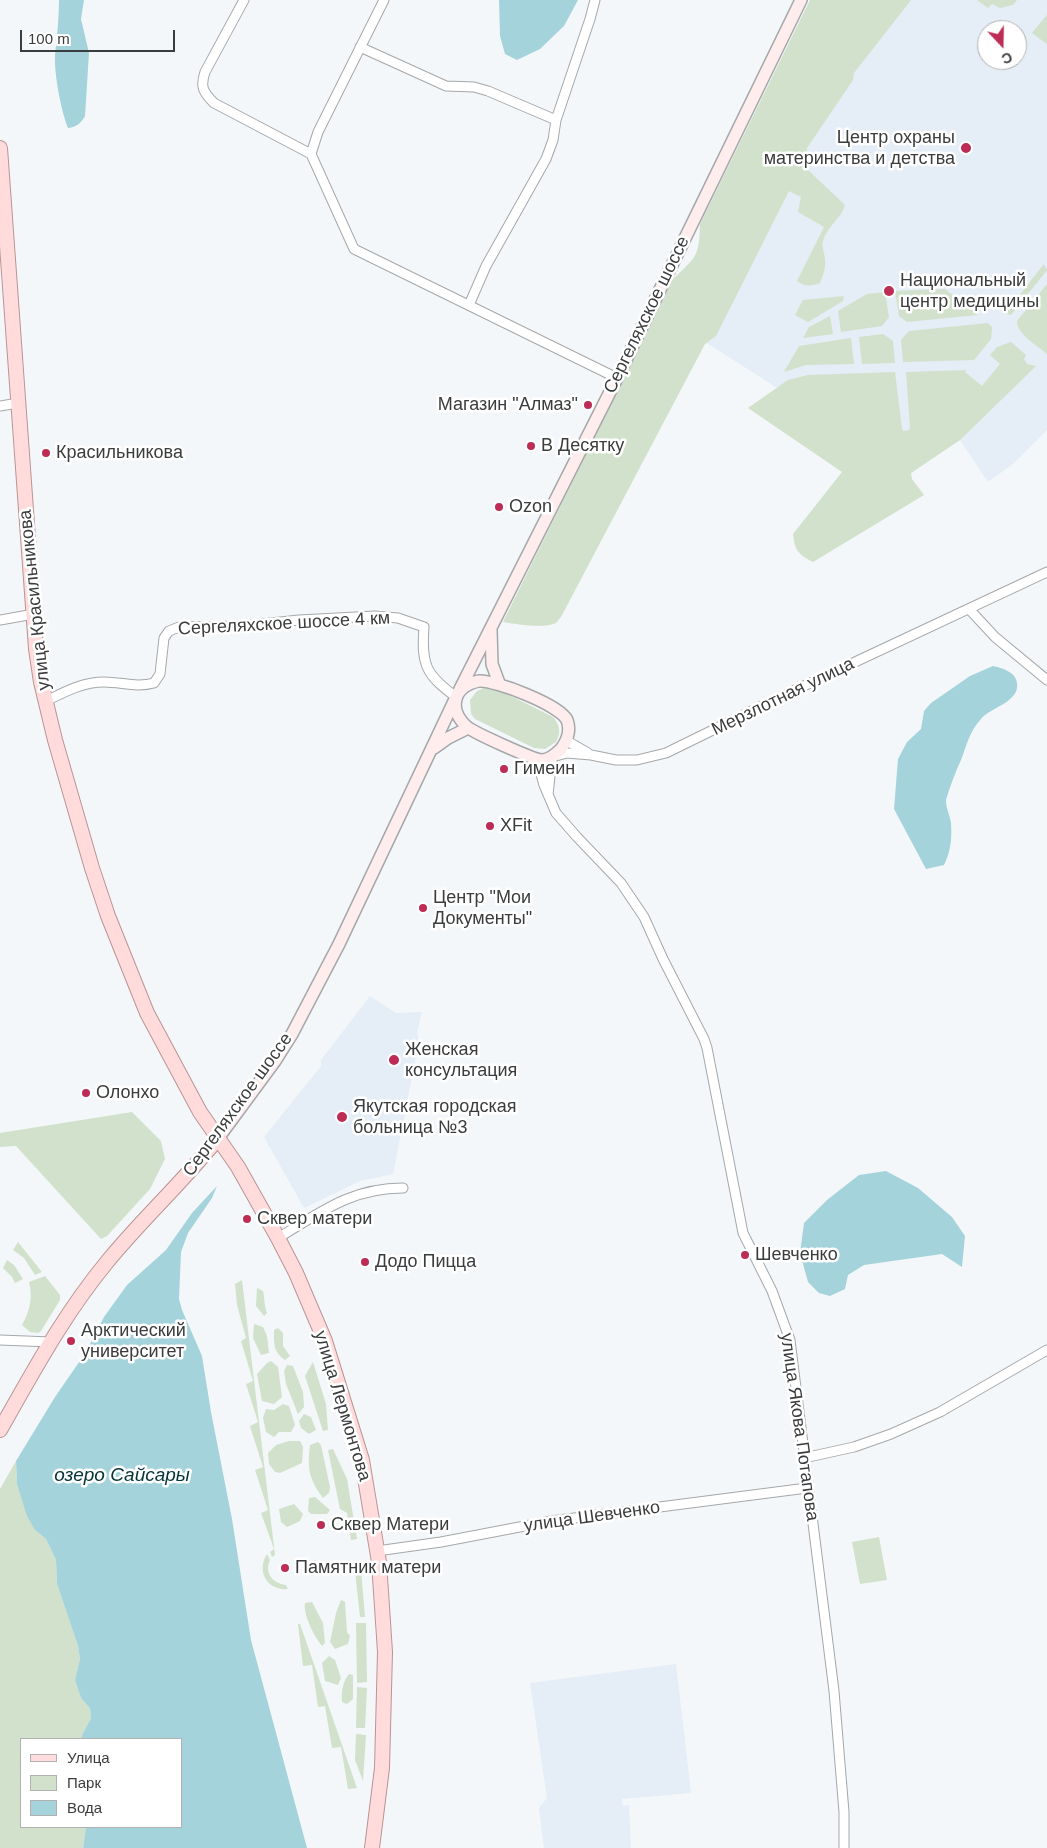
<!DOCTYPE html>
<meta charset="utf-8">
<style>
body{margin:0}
#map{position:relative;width:1047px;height:1848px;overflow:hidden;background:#f4f7f9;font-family:Helvetica,sans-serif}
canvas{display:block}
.legend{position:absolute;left:20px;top:1738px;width:162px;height:90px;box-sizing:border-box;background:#fff;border:1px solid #b1b1b1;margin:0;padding:6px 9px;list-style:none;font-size:15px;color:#3b3c3d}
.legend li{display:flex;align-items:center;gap:10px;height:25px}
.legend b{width:25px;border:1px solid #b1b1b1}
.north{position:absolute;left:977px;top:20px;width:50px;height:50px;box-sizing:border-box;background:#fff;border:1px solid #b1b1b1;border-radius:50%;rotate:159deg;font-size:14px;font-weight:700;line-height:20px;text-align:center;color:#3b3c3d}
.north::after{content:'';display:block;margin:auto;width:18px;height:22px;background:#bc2c54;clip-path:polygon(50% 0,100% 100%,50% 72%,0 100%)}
.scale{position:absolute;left:20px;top:30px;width:155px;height:22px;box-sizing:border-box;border:2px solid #3b3c3d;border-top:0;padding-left:6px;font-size:15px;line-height:18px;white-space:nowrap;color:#3b3c3d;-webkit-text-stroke:4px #fff;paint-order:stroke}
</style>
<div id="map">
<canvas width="1047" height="1848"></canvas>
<ul class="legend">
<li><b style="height:6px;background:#ffdbdb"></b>Улица</li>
<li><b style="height:14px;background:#d1e1cb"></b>Парк</li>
<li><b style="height:14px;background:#a4d3db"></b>Вода</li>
</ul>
<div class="north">С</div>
<div class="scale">100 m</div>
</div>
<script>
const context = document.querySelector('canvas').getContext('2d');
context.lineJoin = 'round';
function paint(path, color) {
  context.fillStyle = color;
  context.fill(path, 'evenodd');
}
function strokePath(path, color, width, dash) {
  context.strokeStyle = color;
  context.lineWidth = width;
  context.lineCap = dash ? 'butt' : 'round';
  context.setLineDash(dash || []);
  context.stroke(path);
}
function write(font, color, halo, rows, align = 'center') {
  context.font = font + ' Helvetica,sans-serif';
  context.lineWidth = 5;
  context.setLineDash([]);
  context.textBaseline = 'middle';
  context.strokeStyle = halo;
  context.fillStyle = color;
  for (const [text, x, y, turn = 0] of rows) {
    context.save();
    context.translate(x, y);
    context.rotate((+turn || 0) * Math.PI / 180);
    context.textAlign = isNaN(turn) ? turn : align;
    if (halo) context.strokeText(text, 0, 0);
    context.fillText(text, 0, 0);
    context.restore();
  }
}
const built = new Path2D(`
 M876,0h171v430l-34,34 -25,18 -28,-42 -49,33 -206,-131zM987,30h30v30h-30z
 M370,996l26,17 26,-1 -5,21 2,8 -26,133 -33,7 -56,27 -40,-71 57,-71v-6z
 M676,1664l15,129 -69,6 1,7 6,-1 2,43h-87l-5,-40 8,-10 -17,-115z`);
const green = new Path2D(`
 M810,0h101l-57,73 -1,7 -46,68v16l1,6 37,35c-4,14 -18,21 -22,36 -2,6 2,12 2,19 1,7 -2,16 -5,23 -9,3 -15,4 -23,-2l27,-54 -26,-15 3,-15 -12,-6 -73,145 -11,8 -144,273c-2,2 -3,4 -5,6 -12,6 -40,1 -53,-1l170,-343c24,-23 26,-22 27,-55z
 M977,0h40l-4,5 -13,3 -8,-4 -4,4z
 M1047,15v29l-15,-11z
 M1044,264l3,6 -36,45 -4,-1v-3z
 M1047,284v70c-10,-9 -30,-19 -30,-33z
 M945,289l33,26 -71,7 -8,-6 -4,-25z
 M885,292l4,25 -7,9 -41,6 -3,-21 29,-17z
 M844,296l-1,5 -35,21 -13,-7 8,-15z
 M830,316l3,18 -30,4 6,-11z
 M988,323l4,4 -1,12 -17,21 -71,2 -2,-22 8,-9z
 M883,334l10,7 2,22 -33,1 -3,-27z
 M851,338l3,26 -48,1 -22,7 15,-26z
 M1011,342l15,13 -2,4 3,5 9,2 -76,74 -49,33 1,6 12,16 -111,67c-15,-8 -18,-11 -20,-28l49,-62 -94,-64 40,-28 20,-5 87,-3 7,57 1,2 6,-1 1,-3 -4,-55 60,-2 -1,2 17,14 18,-22 -10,-9 7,-8z
 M487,687h6l60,30c7,8 8,16 3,25l-11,7 -11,-1 -59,-29 -4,-5 -1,-14 7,-9z
 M132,1112l29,29 4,18 -15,30 -43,47 -6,3 -85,-93 -16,1v-14z
 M18,1242l24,30 -7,3 -11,-17 -11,-8z
 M7,1260l7,5 9,14 -8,4 -3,-6 -9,-9z
 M45,1276l15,19v5l-19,31 -3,2 -8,-1 -8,-7c8,-14 11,-28 7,-43z
 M242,1280l33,275 -3,2 -2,-5 4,-3 -13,-36 7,-3 -13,-40 8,-3 -13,-41 8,-4 -12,-38 7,-3 -12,-40 5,-3 -9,-33 -2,-21z
 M257,1288l6,3c2,8 1,15 4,22l-3,3 -8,-10z
 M254,1324l9,3 4,9 2,17 -8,2 -8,-17z
 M278,1328l5,5v13l7,10 -5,4c-12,-8 -11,-17 -11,-30z
 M271,1361l7,6 4,30 -8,7 -12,-3 -5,-27 10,-11z
 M313,1362l13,42 2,26 -5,1 -18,-55z
 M287,1365l6,1 10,26 1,15 -6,7 -12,-30 -2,-13z
 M283,1404l6,2 6,19 -4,7h-12l-5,5 -8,-5 -3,-14 3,-9 8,1z
 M304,1414l7,3 5,13 -7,4 -8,-6 -2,-7z
 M289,1441h11l3,6 -1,16 -22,10 -5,-1 -6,-8 -1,-11 8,-8z
 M318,1442l3,3 9,42 -1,6 -6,5c-14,-19 -16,-29 -13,-53z
 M333,1449l14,30 10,60 -6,1 -4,-27 -7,-4 -12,-59z
 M16,1461l1,23 18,46 11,9 10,21 1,24 21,62 2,13 -5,21 6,18 9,9 1,11 -9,17v4h-61v88h65l-3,21h-83v-359z
 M315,1497l15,13 -3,4h-16l-3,-3 1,-13z
 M294,1504l9,10 -3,7 -13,6 -6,-5 -2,-13z
 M879,1537l8,43 -27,4 -8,-42z
 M267,1554l3,6c-6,14 3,23 16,25l2,4c-21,2 -32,-18 -21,-35z
 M361,1570l4,47h-5l-5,-46z
 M341,1600l4,2 2,30 3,4 -2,8 -13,5 -5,-7 6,-29z
 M312,1602l11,21 2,20 -3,3c-8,-10 -19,-31 -17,-43z
 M356,1623h10l1,59 -10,1z
 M298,1624h2l57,164 -9,1 -7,-42 -9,1 -7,-42 -7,1 -6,-42 -9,1z
 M329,1656l6,4 6,18 -3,7 -13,-4 -3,-18z
 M349,1674l4,1v24l-6,5 -5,-2c-1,-10 1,-21 7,-28z
 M357,1687l10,1 -2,40h-9z
 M356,1734l10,1 -3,46 -8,-21z`);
const water = new Path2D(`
 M59,0h25l-3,19 8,34 -4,63c-4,7 -8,11 -17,12 -7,-18 -14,-54 -13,-73 2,-18 4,-37 4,-55z
 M499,0h79l-14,26 -24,23 -23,11 -12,-6 -5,-18z
 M993,666c9,2 23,6 24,17 3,19 -26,24 -36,36 -12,13 -14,26 -20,41 -6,13 -11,26 -15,40 0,9 4,15 5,23 1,15 0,28 -7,42l-18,4 -32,-60 4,-50 9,-17 14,-13 3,-18 7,-8 39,-27z
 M886,1171l32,17 34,29 13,19 -3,31 -20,-13 -78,11 -16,10 -3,14 -15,7 -11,-3 -11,-11 -8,-29 4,-30 23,-23 32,-25z
 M217,1186l-5,12 -24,35 -7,19 -2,47 3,11 20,46 9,56 21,107 19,121 56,208h-224l3,-21h95v-88h-99v-4l9,-17 -1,-10 -9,-10 -6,-18 5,-21 -2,-13 -21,-62 -1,-24 -10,-21 -11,-9 -8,-14 -10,-32 -1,-23 39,-64 31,-45 18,-35 23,-32 39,-35 26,-37z`);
const minor = new Path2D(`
 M244,0l-39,72c-5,15 -2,20 9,31l97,51
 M384,0l-66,132 -7,22 43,95 263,129
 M360,47l86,39 28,1 14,4 68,29
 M469,305l17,-39 60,-107 7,-19 3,-20 34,-101 5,-19
 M0,406l18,-3
 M969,609l26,28 52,43
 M0,620l34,-6
 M46,701c18,-9 37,-19 58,-19 18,0 32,6 50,1l6,-9 4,-36 5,-7 10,-4 64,-1 56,-6 76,-4 23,2 26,9c-3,38 2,48 32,70
 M567,741l21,12
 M537,760l7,25 12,28 21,24 44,46 23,34 19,42 41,80 3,9 36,185 29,58 18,49 44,351 10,121v36
 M548,795l4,-38 15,-4 24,2 25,5h21l29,-7 108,-53 273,-128
 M278,1238c43,-26 73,-50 125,-50
 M0,1340l51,2
 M804,1458l50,-11 37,-13 49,-22 107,-62
 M377,1551l64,-9 110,-21 256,-33`);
const secondary = new Path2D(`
 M491,630l1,34 7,19
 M479,681c16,-1 81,24 88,39 4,10 0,21 -6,29 -5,5 -11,11 -19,11 -8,0 -70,-28 -76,-34 -18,-17 -13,-40 13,-45z
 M434,748l14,-10 20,-10
 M219,1137l56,-76 17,-27 47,-90 117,-247 161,-319 184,-378`);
const primary = new Path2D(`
 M0,148l36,501 5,33 14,58 37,128 16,48 39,97 53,99 38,55 40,71 18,35 29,68 37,119 17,102 6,90 -3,116 -10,80
 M0,1430c33,-58 64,-116 107,-168 35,-43 77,-81 112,-125`);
const markers = [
 [966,148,6,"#bc2c54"],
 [889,291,6,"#bc2c54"],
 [588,405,5,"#bc2c54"],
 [531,446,5,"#bc2c54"],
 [46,453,5,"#bc2c54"],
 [499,507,5,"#bc2c54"],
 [504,769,5,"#bc2c54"],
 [490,826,5,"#bc2c54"],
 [423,908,5,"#bc2c54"],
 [394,1060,6,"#bc2c54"],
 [86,1093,5,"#bc2c54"],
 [342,1117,6,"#bc2c54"],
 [247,1219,5,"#bc2c54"],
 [745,1255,5,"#bc2c54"],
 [365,1262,5,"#bc2c54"],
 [71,1341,5,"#bc2c54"],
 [321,1525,5,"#bc2c54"],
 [285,1568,5,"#bc2c54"]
];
const poiNames = [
 ["Центр охраны",955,138,"right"],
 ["материнства и детства",955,159,"right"],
 ["Национальный",900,281],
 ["центр медицины",900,302],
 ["Магазин \"Алмаз\"",578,405,"right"],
 ["В Десятку",541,446],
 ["Красильникова",56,453],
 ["Ozon",509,507],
 ["Гимеин",514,769],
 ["XFit",500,826],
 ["Центр \"Мои",433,898],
 ["Документы\"",433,919],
 ["Женская",405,1050],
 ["консультация",405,1071],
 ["Олонхо",96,1093],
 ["Якутская городская",353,1107],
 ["больница №3",353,1128],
 ["Сквер матери",257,1219],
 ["Шевченко",755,1255],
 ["Додо Пицца",375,1262],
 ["Арктический",81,1331],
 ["университет",81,1352],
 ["Сквер Матери",331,1525],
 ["Памятник матери",295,1568]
];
const streetNames = [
 ["Сергеляхское шоссе",647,315,-64],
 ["улица Красильникова",35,600,-96],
 ["Сергеляхское шоссе 4 км",284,624,-3],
 ["Мерзлотная улица",783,697,-26],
 ["Сергеляхское шоссе",238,1105,-54],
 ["улица Лермонтова",342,1406,73],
 ["улица Якова Потапова",799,1427,82],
 ["улица Шевченко",592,1517,-8]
];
const waterNames = [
 ["озеро Сайсары",122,1476]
];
paint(built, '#e5edf6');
paint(green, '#d1e1cb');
paint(water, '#a4d3db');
strokePath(minor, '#a5a8aa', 11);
strokePath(secondary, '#a5a8aa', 14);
strokePath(primary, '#ba9494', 16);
strokePath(minor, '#fff', 9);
strokePath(secondary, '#ffeded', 11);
strokePath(primary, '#ffdbdb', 14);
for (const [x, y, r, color] of markers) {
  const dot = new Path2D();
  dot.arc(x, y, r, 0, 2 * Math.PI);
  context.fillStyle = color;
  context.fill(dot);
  strokePath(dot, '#fff', 2);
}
write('18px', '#3b3c3d', '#fff', poiNames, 'left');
write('18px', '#3b3c3d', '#fff', streetNames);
write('italic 19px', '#053339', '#fff', waterNames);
</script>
